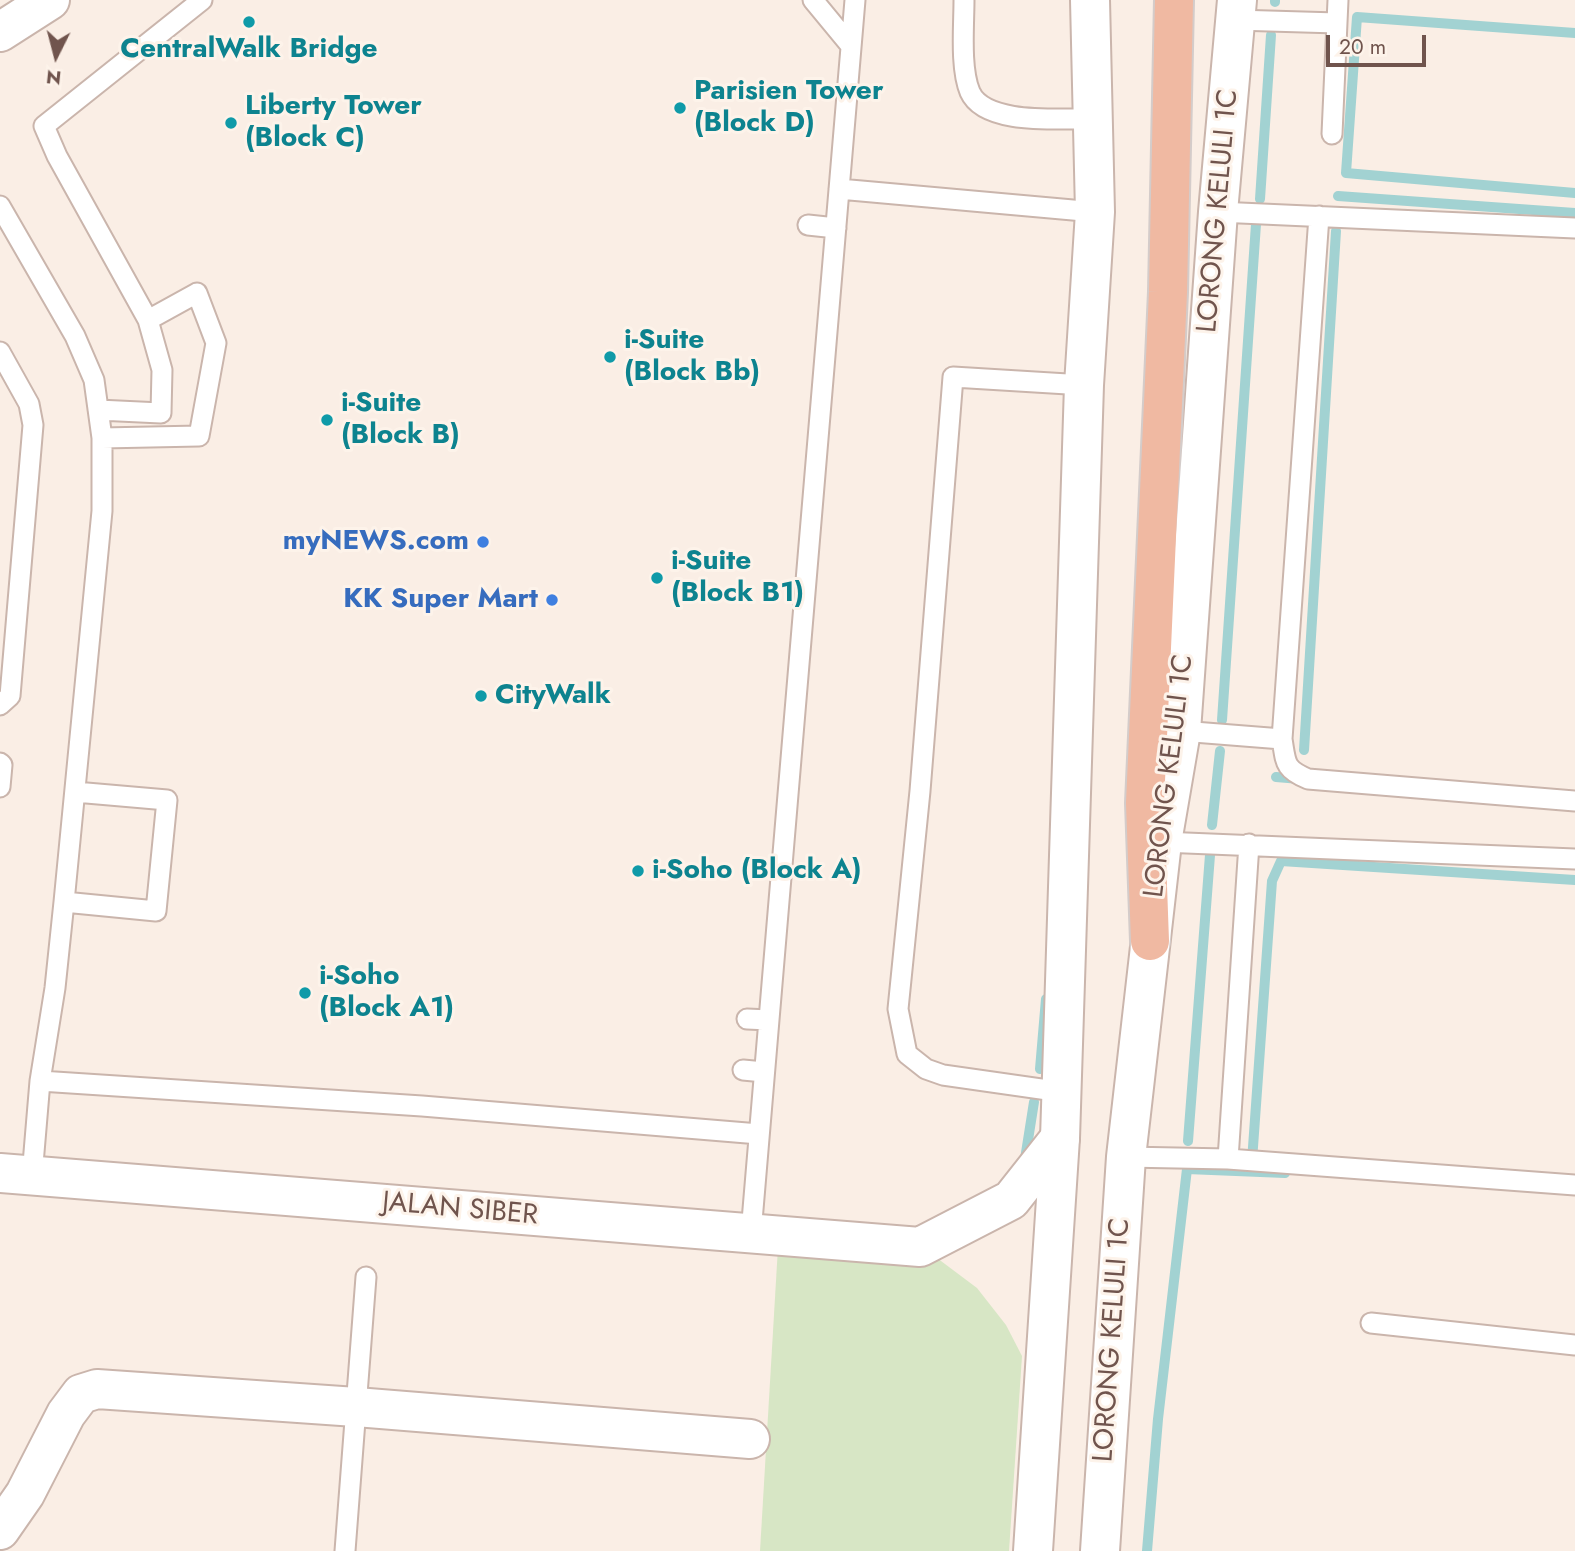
<!DOCTYPE html>
<style>
body{margin:0}
#map{position:relative;width:1575px;height:1551px;overflow:hidden;background:#faeee5;font-family:Jost,sans-serif}
canvas{display:block}
.north{position:absolute;left:21px;top:21px;width:70px;height:70px;-webkit-text-stroke:5px #fdf3ea;paint-order:stroke;rotate:186deg;font-size:19px;font-weight:700;line-height:28px;text-align:center;color:#70544d}
.north::after{content:'';display:block;margin:auto;width:24px;height:32px;background:#70544d;clip-path:polygon(50% 0,100% 100%,50% 72%,0 100%)}
.scale{position:absolute;left:1326px;top:35px;width:100px;height:32px;box-sizing:border-box;border:4px solid #70544d;border-top:0;padding-left:9px;font-size:21px;line-height:24px;white-space:nowrap;color:#70544d;-webkit-text-stroke:5px #fdf3ea;paint-order:stroke}
</style>
<div id="map">
<canvas width="1575" height="1551"></canvas>
<div class="north">N</div>
<div class="scale">20 m</div>
</div>
<script>
const context = document.querySelector('canvas').getContext('2d');
context.lineJoin = 'round';
function paint(path, color) {
  context.fillStyle = color;
  context.fill(path, 'evenodd');
}
function strokePath(path, color, width, dash) {
  context.strokeStyle = color;
  context.lineWidth = width;
  context.lineCap = dash ? 'butt' : 'round';
  context.setLineDash(dash || []);
  context.stroke(path);
}
function write(font, color, halo, rows, align = 'center') {
  context.font = font + ' Jost,sans-serif';
  context.lineWidth = 6;
  context.setLineDash([]);
  context.textBaseline = 'middle';
  context.strokeStyle = halo;
  context.fillStyle = color;
  for (const [text, x, y, turn = 0] of rows) {
    context.save();
    context.translate(x, y);
    context.rotate((+turn || 0) * Math.PI / 180);
    context.textAlign = isNaN(turn) ? turn : align;
    if (halo) context.strokeText(text, 0, 0);
    context.fillText(text, 0, 0);
    context.restore();
  }
}
const green = new Path2D(`
 M778,1247l159,11 40,30 29,37 16,31 -13,195h-249z`);
const stream = new Path2D(`
 M1275,2v-2
 M1575,33l-218,-16 -11,156 229,20
 M1338,196l237,17
 M1260,199l11,-164
 M1222,720l34,-496
 M1304,750l32,-519
 M1276,777l24,2
 M1212,825l8,-74
 M1040,1069l6,-70
 M1188,1141l22,-286
 M1025,1159l9,-57
 M1252,1161l20,-280 9,-20 294,19
 M1147,1551l11,-132 29,-250 98,4`);
const service = new Path2D(`
 M813,0l38,46
 M964,0c0,26 -4,68 6,92 15,34 92,26 123,27
 M1235,20l102,3
 M1332,134l6,-134
 M839,189l256,23
 M0,206l75,130 19,44 8,58v73l-38,391 -9,86 -15,93 -8,95
 M1218,212l357,16
 M1319,216l-37,523c4,24 2,30 26,40l267,22
 M808,225l28,3
 M0,352l29,52 4,21 -23,271 -10,9
 M98,410l63,3 1,-43 -14,-50 -91,-164 -13,-30 158,-126
 M102,438l97,-2 17,-93 -19,-50 -49,27
 M1181,731l101,8
 M0,763l2,2 -2,22
 M1162,842l413,17
 M64,902l92,9 11,-111 -92,-8
 M747,1019l22,1
 M743,1070l21,2
 M40,1081l382,25 337,28
 M1062,1092l-119,-17 -17,-6 -19,-15 -9,-45 22,-218 33,-414 131,8
 M1126,1157l102,2 347,26
 M1228,1159l21,-315
 M751,1233l104,-1233
 M1371,1323l204,22
 M345,1551l21,-274`);
const minor = new Path2D(`
 M0,32l50,-32
 M0,1173l920,74 91,-47 49,-62
 M0,1530l25,-36 41,-80 15,-20 16,-5 259,18 394,32`);
const tertiary = new Path2D(`
 M1033,1551l27,-413 24,-753 11,-173 -5,-212
 M1100,1551l26,-394 36,-315 19,-111 37,-519 19,-212`);
const trunk = new Path2D(`
 M1150,941l-5,-138 23,-511 6,-292`);
const markers = [
 [249,22,7,"#0f9aa8"],
 [680,108,7,"#0f9aa8"],
 [231,123,7,"#0f9aa8"],
 [610,357,7,"#0f9aa8"],
 [327,420,7,"#0f9aa8"],
 [483,542,7,"#3f7fe0"],
 [657,578,7,"#0f9aa8"],
 [552,600,7,"#3f7fe0"],
 [481,696,7,"#0f9aa8"],
 [638,871,7,"#0f9aa8"],
 [305,993,7,"#0f9aa8"]
];
const cultureNames = [
 ["CentralWalk Bridge",249,50,"center"],
 ["Parisien Tower",694,92],
 ["(Block D)",694,124],
 ["Liberty Tower",245,107],
 ["(Block C)",245,139],
 ["i-Suite",624,341],
 ["(Block Bb)",624,373],
 ["i-Suite",341,404],
 ["(Block B)",341,436],
 ["i-Suite",671,562],
 ["(Block B1)",671,594],
 ["CityWalk",495,696],
 ["i-Soho (Block A)",652,871],
 ["i-Soho",319,977],
 ["(Block A1)",319,1009]
];
const streetNames = [
 ["LORONG KELULI 1C",1219,211,-85],
 ["LORONG KELULI 1C",1170,776,-83],
 ["JALAN SIBER",460,1210,5],
 ["LORONG KELULI 1C",1113,1340,-86]
];
const shopNames = [
 ["myNEWS.com",469,542],
 ["KK Super Mart",538,600]
];
paint(green, '#d7e6c5');
strokePath(stream, '#a2d2d2', 10);
strokePath(service, '#cab5ac', 23);
strokePath(minor, '#cab5ac', 42);
strokePath(tertiary, '#cab5ac', 42);
strokePath(trunk, '#d4ccca', 42);
strokePath(service, '#fff', 19);
strokePath(minor, '#fff', 38);
strokePath(tertiary, '#fff', 38);
strokePath(trunk, '#f0b9a2', 38);
for (const [x, y, r, color] of markers) {
  const dot = new Path2D();
  dot.arc(x, y, r, 0, 2 * Math.PI);
  context.fillStyle = color;
  context.fill(dot);
  strokePath(dot, '#fdf3ea', 2.5);
}
write('bold 28px', '#0d838f', '#fdf3ea', cultureNames, 'left');
write('28px', '#70544d', '#fdf3ea', streetNames);
write('bold 28px', '#366cbe', '#fdf3ea', shopNames, 'right');
</script>
